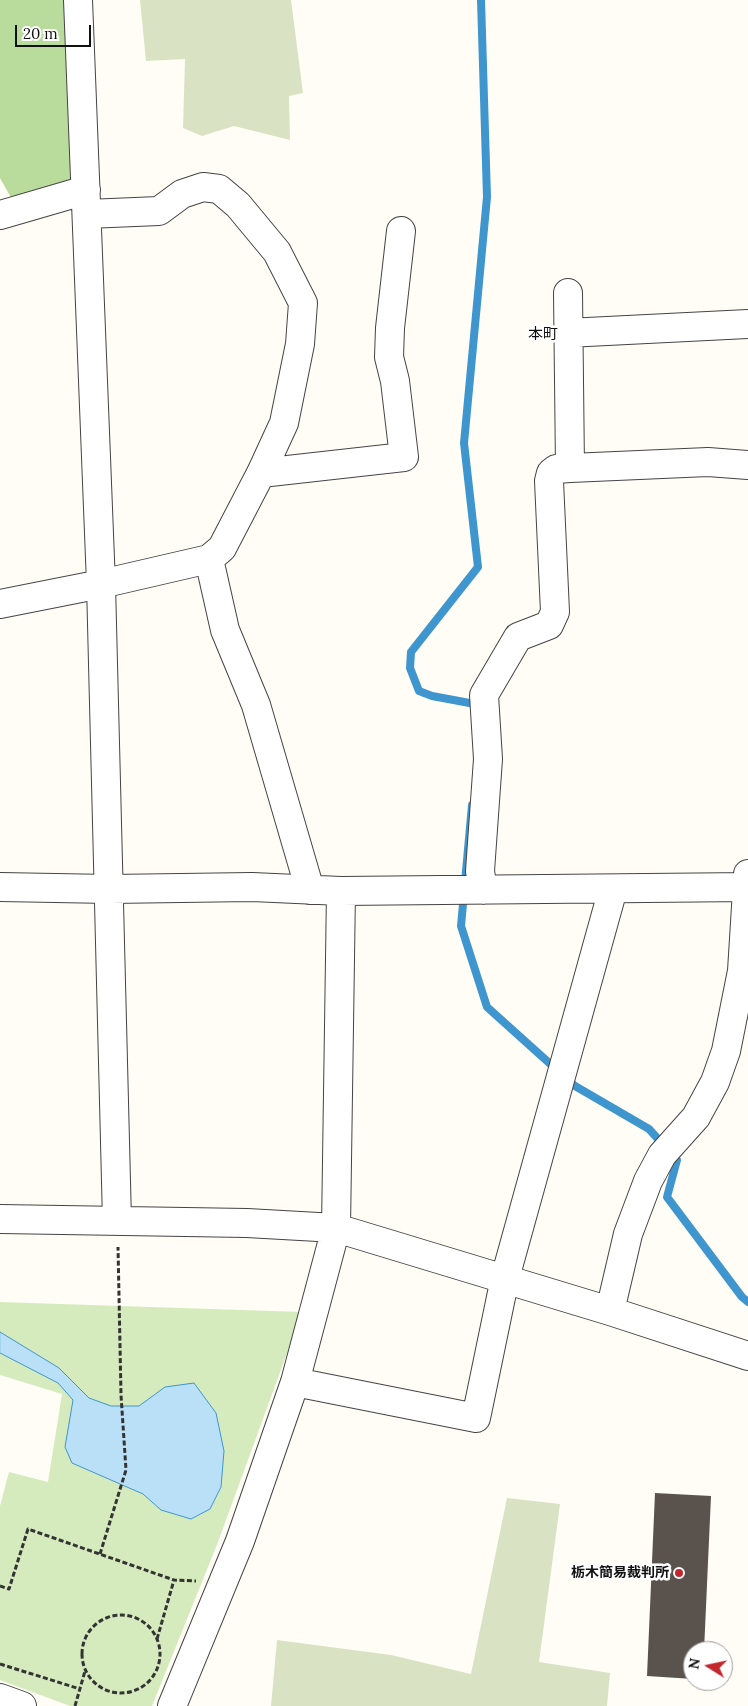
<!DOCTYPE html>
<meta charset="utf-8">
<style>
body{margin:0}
#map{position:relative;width:748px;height:1706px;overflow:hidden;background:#fffdf5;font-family:Lora,serif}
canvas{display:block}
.north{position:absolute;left:683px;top:1641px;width:50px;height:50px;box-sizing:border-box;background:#fff;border:1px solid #a0a0a0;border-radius:50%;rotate:280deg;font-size:14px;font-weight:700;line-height:20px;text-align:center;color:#111}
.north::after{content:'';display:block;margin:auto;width:18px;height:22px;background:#c4262e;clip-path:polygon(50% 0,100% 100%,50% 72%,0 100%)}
.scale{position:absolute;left:15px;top:25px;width:76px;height:22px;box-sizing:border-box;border:2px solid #111;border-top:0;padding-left:6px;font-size:15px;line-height:18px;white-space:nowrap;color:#111;-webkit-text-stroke:4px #fff;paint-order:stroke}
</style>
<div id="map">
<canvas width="748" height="1706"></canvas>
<div class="north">N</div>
<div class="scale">20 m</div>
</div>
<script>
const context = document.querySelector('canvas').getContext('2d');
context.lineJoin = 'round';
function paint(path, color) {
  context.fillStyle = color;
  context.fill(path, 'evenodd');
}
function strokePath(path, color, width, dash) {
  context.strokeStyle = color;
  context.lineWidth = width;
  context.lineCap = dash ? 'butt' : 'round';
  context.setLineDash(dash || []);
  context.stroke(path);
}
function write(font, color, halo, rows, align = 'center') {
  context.font = font + ' Lora,"Noto Sans JP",serif';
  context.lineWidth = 5;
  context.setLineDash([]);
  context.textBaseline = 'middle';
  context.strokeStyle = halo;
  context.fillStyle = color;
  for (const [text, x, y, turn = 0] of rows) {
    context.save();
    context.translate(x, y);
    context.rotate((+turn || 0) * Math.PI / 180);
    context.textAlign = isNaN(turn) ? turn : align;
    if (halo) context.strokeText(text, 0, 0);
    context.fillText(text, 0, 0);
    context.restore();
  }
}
const green = new Path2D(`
 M0,1302l302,10 -84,230 -66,164h-82l-70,-26v-174l9,-34 39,10 14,-88 -62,-19z`);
const forest = new Path2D(`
 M0,0h78l8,190 -68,20 -18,-32z`);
const cemetery = new Path2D(`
 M140,0h151l12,93 -14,3 1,44 -56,-14 -32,10 -19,-8 2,-69 -39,2z
 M507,1498l53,6 -21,158 71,11 -3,33h-336l6,-66 114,15 80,19z`);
const water = new Path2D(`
 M0,1332l59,36 30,30 22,8h28l26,-19 29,-4 22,30 8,38 -3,36 -11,22 -19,10 -30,-9 -18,-16 -71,-31 -7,-16 8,-47 -15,-17 -58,-30z`);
const stream = new Path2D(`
 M475,709v-5l-43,-8 -13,-5 -9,-23 1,-16 67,-85 -14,-124 23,-246 -6,-197
 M472,805l-11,121 26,81 70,63
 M566,1078l9,8 74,43 28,31 -10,37 75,100 6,5`);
const building = new Path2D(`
 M655,1493l56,3 -7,155h-11v28l-46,-3z`);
const path = new Path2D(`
 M100,1554l26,-84 -5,-75 -3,-148
 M0,1586l9,3 19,-60 146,51 22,1
 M82 1654a39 39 0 1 1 78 0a39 39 0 1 1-78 0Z
 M157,1639l17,-59
 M0,1664l80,25
 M75,1706l10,-35`);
const minor = new Path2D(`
 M78,0l23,584 16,637
 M0,215l86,-25
 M567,333l181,-9
 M570,468l138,-6 40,3
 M261,473l143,-16 -9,-76 -6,-24 1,-29 11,-97
 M209,559l16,71 31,75 54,185
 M0,604l101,-20 108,-25 13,-11 39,-75 23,-50 16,-79 3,-41 -26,-51 -39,-47 -19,-16 -16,-2 -21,7 -23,17 -72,3
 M0,887l110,2 142,-2 89,4 407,-4
 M483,890l-3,-19 8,-112 -4,-64 34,-58 31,-12 6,-13 -6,-131 2,-8 5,-4 14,-1 -2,-175
 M0,1219l247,4 89,5 274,83 138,45
 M610,1311l18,-77 20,-53 14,-26 34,-38 19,-35 11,-31 16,-80 6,-97
 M295,1382l181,36 29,-140 108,-389
 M0,1698l22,8
 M172,1706l68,-165 55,-159 41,-154 5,-337`);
const markers = [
 [679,1573,5,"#c4262e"]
];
const poiNames = [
 ["栃木簡易裁判所",669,1573]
];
const neighbourhoodNames = [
 ["本町",543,335]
];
paint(green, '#d5ebbd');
paint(forest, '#b9dc9c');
paint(cemetery, '#d9e3c4');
paint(water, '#b9e0f7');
strokePath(water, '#3f96cf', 1);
strokePath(stream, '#3f96cf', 8);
paint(building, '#5a524d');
strokePath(minor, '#444', 30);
strokePath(path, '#333', 3, [5, 2.5]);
strokePath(minor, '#fff', 28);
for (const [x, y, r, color] of markers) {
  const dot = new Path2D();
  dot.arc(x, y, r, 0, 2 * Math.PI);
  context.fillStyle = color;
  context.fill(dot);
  strokePath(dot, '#fff', 2);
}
write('bold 14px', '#111', '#fff', poiNames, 'right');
write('15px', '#111', '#fff', neighbourhoodNames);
</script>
